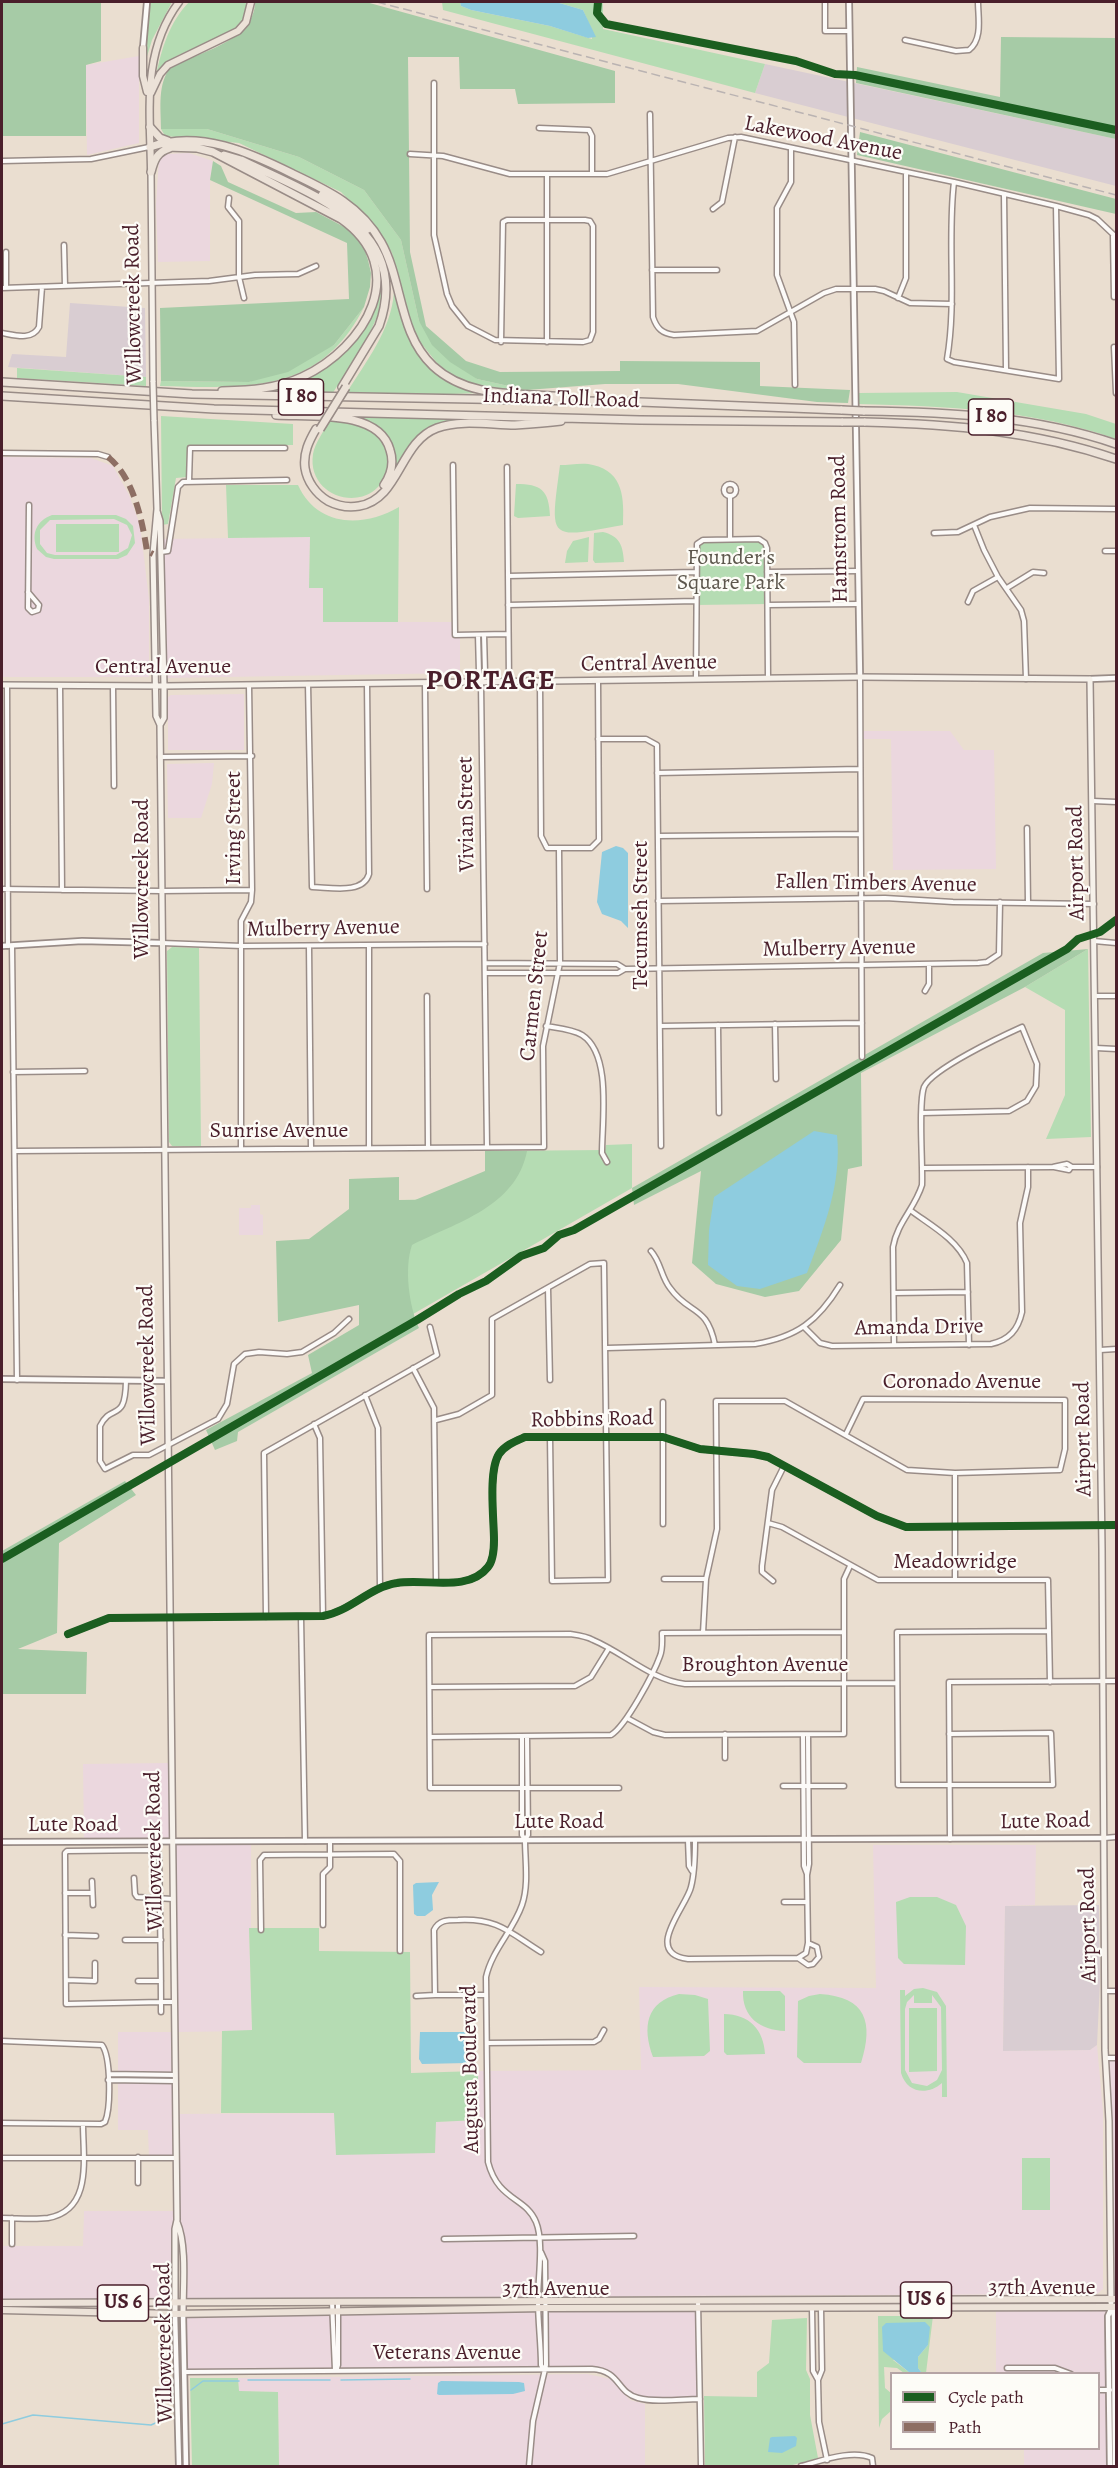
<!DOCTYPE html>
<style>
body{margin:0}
#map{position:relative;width:1118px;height:2468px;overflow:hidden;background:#eaded0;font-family:Alegreya,serif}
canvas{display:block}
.frame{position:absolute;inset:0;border:3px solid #4a1f2b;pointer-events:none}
.legend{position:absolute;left:890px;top:2372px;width:210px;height:78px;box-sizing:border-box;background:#fdfcf7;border:2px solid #b5a4a5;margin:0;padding:8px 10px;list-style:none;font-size:18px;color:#4a1f2b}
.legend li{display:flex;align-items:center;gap:12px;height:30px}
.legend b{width:30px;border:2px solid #b5a4a5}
</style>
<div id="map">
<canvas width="1118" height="2468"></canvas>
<div class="frame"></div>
<ul class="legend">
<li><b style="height:8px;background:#1b5e20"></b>Cycle path</li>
<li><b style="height:8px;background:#8d6e63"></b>Path</li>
</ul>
</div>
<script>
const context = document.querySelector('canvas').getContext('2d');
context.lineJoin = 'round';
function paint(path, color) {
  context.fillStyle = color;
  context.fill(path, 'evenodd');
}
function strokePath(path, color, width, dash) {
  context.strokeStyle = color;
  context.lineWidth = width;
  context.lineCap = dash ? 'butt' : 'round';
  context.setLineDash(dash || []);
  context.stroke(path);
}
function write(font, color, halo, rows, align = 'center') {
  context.font = font + ' Alegreya,serif';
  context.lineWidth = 4.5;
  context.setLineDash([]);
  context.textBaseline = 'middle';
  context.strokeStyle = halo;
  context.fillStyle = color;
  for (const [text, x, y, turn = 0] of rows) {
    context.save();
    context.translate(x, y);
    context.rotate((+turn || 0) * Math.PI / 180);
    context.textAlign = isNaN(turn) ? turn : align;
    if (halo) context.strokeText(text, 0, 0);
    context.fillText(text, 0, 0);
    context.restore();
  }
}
const built = new Path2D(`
 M139,56v87l-52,12 -1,-90z
 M189,153l24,8 -3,19v81l-52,1 -2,-57 3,-47 7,-4z
 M2,457l89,1 22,8 16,29 11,30 9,74v78h-147z
 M310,537l-1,50 14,1 1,34h128v16h8v35l-293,5 -5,-139z
 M244,694v56h-76v-53l3,-2z
 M860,731h90l14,19h30l2,119 -103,1 -2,-131h-31z
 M214,763l-2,21 -11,34h-33l-1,-54z
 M251,1205h9v9l3,1v20h-24v-27h12z
 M170,1763l2,78h-88l-1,-77z
 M251,1843v85l-2,1 3,102 -75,1 -3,-188z
 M873,1845h163l-1,60 -30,1 -2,145 87,-1 7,-5 6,67v177l-6,5 -450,2 -111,4 -351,1 -2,-73 -4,-8 -2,-106 157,-1 102,9 42,-2v-49l163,-1 -2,-83 237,1z
 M118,2032h56l1,124 -26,1 -1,-27h-30z
 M1108,2060h8v237h-3z
 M84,2211h91l-1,90h-172v-55h81z
 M697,2309l1,89 -59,-1 -17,-11 -8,-12 -16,-7 -52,1 -3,-48 -1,49 -356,1 -1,-55z
 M996,2309h113l2,157h-87v-17l74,-1v-74l-102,-2z
 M587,2374l24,5 19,21 15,4v62h-366l-1,-74 -39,-1 -1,-13z`);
const industrial = new Path2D(`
 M765,64l351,75v47l-361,-93z
 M70,303l75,5 1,69 -138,-10 4,-13 54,3z
 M1099,1905l1,77 -3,63 -7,5 -87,1 2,-145z`);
const green = new Path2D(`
 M149,2h23l-20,38 -7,23z
 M189,2h59c0,35 -46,41 -71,54 -9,5 -15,11 -21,19 6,-27 13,-52 33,-73z
 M442,2h18l1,4 10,4 79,16 42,13v-8l-9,-21 -27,-8h47v27l162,35 -10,29 -312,-83z
 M161,129h46l92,28 65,33 37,50 18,81 58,58 50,11 -33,-1 -20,-4 -20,-8 -17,-14 -17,-21 -10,-20 -18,-69 -13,-22 -38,-39 -102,-49 -74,-7z
 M379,274c18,29 -30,94 -46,119l-71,-1 48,-16 50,-43 16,-29z
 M394,292l13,42 11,20 46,34 16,5 -55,2 -79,-1c20,-33 45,-63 48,-102z
 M364,307c-44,88 -119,81 -204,79l1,-5 88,1 85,-37z
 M17,368l129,9v9l-129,-8z
 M957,392l129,22 30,10v15c-82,-29 -170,-33 -257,-35v-11z
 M161,416l132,8v21l-106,1v31l-11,1 -8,46 -6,1z
 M356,417l104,2 17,3c-54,2 -51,4 -81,47h-3c-6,-31 -5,-41 -37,-52z
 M329,421c24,2 47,3 57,28 3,8 3,15 1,23 -15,44 -81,28 -74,-18 2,-11 11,-23 16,-33z
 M560,465c10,0 24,-3 33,0 31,7 31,34 30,60 -76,14 -73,16 -63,-60z
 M516,484c25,0 33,6 34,32l-32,2 -4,-2z
 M226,485h72c19,42 65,43 101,22l-1,115h-75v-34h-14l1,-51 -82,1z
 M52,515h64l10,4 7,7 2,17 -8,12 -9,4h-64l-8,-2 -9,-8c-6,-15 -1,-28 15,-34zM114,519l13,6 5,10 -4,13 -12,7h-61l-8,-2 -7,-9v-14l10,-10z
 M56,524h63v28h-63z
 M603,532c17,4 20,14 21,30l-29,1 -2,-3 1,-27z
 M589,537l-1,25 -23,1 2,-12 6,-10z
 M759,539l6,4 3,61 -72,1 1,-61 6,-4z
 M172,947l27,1 2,199 -29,-1 -3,-4 -2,-191z
 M1088,949l3,188 -45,2 19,-44v-85l-40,-23z
 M632,1144v44l-231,133 -2,-121 86,-2v-47l120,-1 1,-5z
 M910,1897h27l19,8 10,21 -1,39 -61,-1 -6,-6 -2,-56z
 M249,1928h70v23l91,1 1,121 67,-2v49l-42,2 -1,31 -99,2 -2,-42h-113l1,-82 30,-1z
 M923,1988l14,4 9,14 1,91h-5v-14c-15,13 -35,10 -41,-10l-1,-83h5v6l9,-7zM914,1995v8h18v-8l9,12 1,63 -5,10 -10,6 -15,-3 -7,-13v-61l2,-7z
 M743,1991h37l5,5v35c-25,-1 -43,-14 -42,-40z
 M679,1994l16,1 13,4 2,52 -6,5 -51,1c-11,-30 -7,-55 26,-63z
 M820,1994c46,3 54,28 41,69h-57l-7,-6 1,-56 11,-5z
 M909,2008h28v63l-28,1z
 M724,2014c25,0 40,16 41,40l-38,1 -3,-3z
 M1022,2158h28v52h-28z
 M878,2316h55l-7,57h-4l-4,-5v-11l10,-12 -35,15 17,13h-6l-7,-5 -13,-1 1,21 6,5v18l-9,8 -3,9z
 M807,2318l-1,52 4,9v36l8,43 -29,8h-84l-1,-70 53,1v-25l12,-9 3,-43z
 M190,2378h48l1,13 39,1 1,74h-87z`);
const forest = new Path2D(`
 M2,2h99v59l-15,4v71h-84z
 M255,2h111l249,69v32l-97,1 -3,-15h-55l-1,-32h-51l2,195 16,74 40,35 34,11 120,-1v-10l140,1v24l90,4 -2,13 -31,-1 -139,-18h-73l-78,6 -50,-11 -27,-17 -18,-17 -13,-24 -18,-81 -37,-50 -65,-33 -92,-28h-46c0,-22 -4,-44 10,-63 30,-13 84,-27 84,-64z
 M1001,37l115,1v101l-260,-56 1,-16 143,30z
 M860,132l256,67v15l-259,-59z
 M213,161l8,5 7,16 68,31 20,-1 34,18 13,15 5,15 3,13 -1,14 -6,20 -30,38 -46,27 -39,10 -88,-1 -1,-73 189,-9 -2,-56 -137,-63z
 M1088,949l-63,38 -164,86 1,93 -14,3 -7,71 -42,51 -34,6 -49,-13 -24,-21 9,-92 -67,34 -2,-17 411,-235z
 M485,1151h42c-11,56 -70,71 -115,94 -8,23 -3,61 7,83l-181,104 -1,9 -22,9 -9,-20 106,-57 -4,-18 51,-30v-20l-81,17 -2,-81 33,-2 40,-30v-30l50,-2v23h16l70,-29z
 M125,1481l11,14 -77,48 -2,90 -39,16 69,3 -1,42h-84v-143z`);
const water = new Path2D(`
 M460,2h96l27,8 13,27 -8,1 -38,-12 -79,-16 -10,-4z
 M616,846l7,2 5,5v75l-7,-7 -19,-7 -5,-12 5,-50z
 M814,1131l23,4c5,48 -13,93 -30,138l-47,16 -23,-3 -29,-21 1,-35 5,-33z
 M439,1882l-7,13 1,15 -8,6h-8l-3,-2 -1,-29 3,-2z
 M420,2032h46l2,13 -1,18 -45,1 -3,-5z
 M925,2322l5,5 -2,18 -10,12v11l4,5h-12l-27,-22 -1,-24 4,-4z
 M441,2381l78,1 5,1 1,8 -12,3 -74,1 -2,-1 1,-11z
 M795,2436l2,2 -1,8 -14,7 -14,-1 2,-14 2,-1z`);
const stream = new Path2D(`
 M248,2380h82
 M341,2380l69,-1
 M191,2390l12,-9h36
 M2,2424l31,-9 118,10 9,-4 10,-10`);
const minor = new Path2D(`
 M825,2v29h24
 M905,40l51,11 13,-1c14,-11 9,-33 9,-48
 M434,83v152l13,59 5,12 16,20 27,14 88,2 7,-2 3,-8v-106l-3,-5 -5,-1h-78l-4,2 -2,120
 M650,114l3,203c4,12 9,16 21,18l83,-4 67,-38 12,-4h39l9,2 26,12 42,1
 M539,128l50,2 3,6v38
 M791,149v33l-14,26v67l17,47 1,63
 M410,154l33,2 67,18h97l121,-36 13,-1 213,45 102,24 33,9 8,4 19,18
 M2,161l89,-2 58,-12
 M954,182c-7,59 3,119 -7,177l7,3 105,17 -3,-173
 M1004,194l2,176
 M229,198l-1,9 11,14v56l5,21
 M713,209l9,-7 13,-65
 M1113,236l1,61
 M64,245l1,41
 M652,270h65
 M2,288l207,-7 46,-6 43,-1 18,-8
 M6,288v-36
 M898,298l8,-20v-106
 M2,333c12,2 30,8 37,-6l3,-40
 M547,342v-168
 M1114,347l2,46
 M2,453l96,1 10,3
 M453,465l2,170 53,-1
 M507,467l2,214
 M189,481l1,-33h95
 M724 490a6 6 0 1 1 12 0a6 6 0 1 1-12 0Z
 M974,525l10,25 14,27 23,33 3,11 2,58
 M934,533l24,-1 32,-15 40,-9 86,1
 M730,539v-43
 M1105,551h11
 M161,552l7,-1 10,-64 5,-5 104,-2
 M767,572l91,-1
 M508,576l187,-4
 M1007,588l26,-16 11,1
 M28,592l11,13 -1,5 -6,2 -4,-4 1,-103
 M968,602l5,-11 25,-14
 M508,605l188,-4
 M768,605l90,-1
 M478,635l1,37 2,11 6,464
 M860,677l2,380
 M696,679l1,-135 6,-4 56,-1 6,4 2,5 1,130
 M481,682l4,-10 -1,-37
 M540,682l1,154 6,12h44l8,-8 -1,-159
 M425,683l2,206
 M308,684l4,203c17,0 51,8 57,-13l-2,-190
 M7,685l1,261
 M60,686l2,204
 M113,686l1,100
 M598,739h48l11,6 4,401
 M160,757l92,-1
 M657,773l203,-4
 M1093,801l23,1
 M1027,828l1,75
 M658,836l202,-2
 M2,889l159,2 91,-1
 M658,901l227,-3 68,4 141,2
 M1094,941l22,2
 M162,943l80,3 243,-2
 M369,945v203
 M12,946l5,434
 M309,946l2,202
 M485,963l132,1 8,5 353,-6 9,-1 12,-8 1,-52
 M485,973h133l7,-4
 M925,991l4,-7v-19
 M427,996l1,152
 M1095,996h21
 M775,1024l1,55
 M718,1025l1,88
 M546,1026c11,2 26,3 36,9 30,19 20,86 20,118l5,9
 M660,1026l202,-3
 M1096,1048l20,1
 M13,1072l72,-1
 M241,1149v-228l10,-19 1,-12 -3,-205
 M15,1151l529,-4 -1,-101 17,-83 -1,-114
 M1054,1167l15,3 2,-3
 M923,1168l130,-1 14,-3 5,3h25
 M910,1210c20,15 47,29 57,53l2,82
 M651,1251c10,11 10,26 19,37 19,27 37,16 45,57
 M548,1288l2,92
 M894,1293l74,-1
 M804,1327l16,16 12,3 159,-2c18,-4 27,-14 31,-32l-2,-89 8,-36v-20
 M894,1345l-1,-98c4,-24 22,-39 29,-62 1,-22 -4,-81 2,-98 8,-18 78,-51 98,-60l15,37 -1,22 -9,15 -18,10 -87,2
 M607,1348l148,-4c42,-7 63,-23 85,-59
 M1100,1350l16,-1
 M413,1368l21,40 2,174
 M126,1381c-1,43 -14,21 -26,45v35l5,8 28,-14h16l69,-36 9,-15 7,-40 11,-10 14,-2 28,2 15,-2 32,-19 15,-14
 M365,1395l13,33 2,160
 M663,1402v122
 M436,1420l23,-6 33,-19v-76l98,-55 14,-1 4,317 -56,1 -2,-144
 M314,1424l6,14 3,178
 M955,1473v107
 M768,1523l14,4 96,53h170l2,102
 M664,1579h42
 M773,1581l-11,-9v-6l10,-76 12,-24
 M266,1617l-2,-164 173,-98 -7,-28
 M301,1617l4,224
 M703,1633l3,-54 11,-50 -1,-128h69l122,69 48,3 105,-3 5,-21v-49l-202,-1 -17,35
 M68,1634l41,-16 214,-2c28,-5 46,-29 74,-33 28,-5 71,10 91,-16 5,-6 6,-19 6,-27 0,-20 -6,-69 5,-86 6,-9 17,-13 26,-17h138l37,12 54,5 14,3 109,59 29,11 196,-2
 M431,1687l144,-1 16,-9 18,-29
 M627,1718l26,14 12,3 179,-1v-155l6,-13
 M725,1734v24
 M949,1734l102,-1 2,52h-155l-1,-153 152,-1
 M803,1735l1,131 3,8
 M430,1737l181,-2c15,-9 43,-62 49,-79 3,-7 2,-16 2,-23l182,-1
 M522,1737v98l3,5c0,20 4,45 -3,65 -9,26 -30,45 -36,72l2,185c10,39 38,35 48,60 8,19 2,56 2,78 0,22 3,44 3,65l3,5
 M783,1786h61
 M619,1788h-189l-1,-153 141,-1c7,1 16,2 23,6 31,13 58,40 92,44l212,-1
 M1104,1838l12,-1
 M950,1839l-1,-157 167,-1
 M525,1840l3,-5 -1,-98
 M688,1840l1,26 3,5
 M695,1840c0,16 0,32 -4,47 -4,19 -49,66 -3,72l110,-1 8,-5 2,-10 -1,-68 2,-11 -1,-129
 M134,1878l1,16 2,3 36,2
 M92,1881l1,24
 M65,1893h27
 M784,1902h23
 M323,1925v-51l7,-7v-26
 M261,1930l-1,-70 4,-5 130,-1 6,7v90
 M65,1935l31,1
 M125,1940h36
 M798,1958l10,7 5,-1 6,-7 -2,-10 -9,-4
 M66,1980l29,1v-18
 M138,1981h23
 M1106,1991h10
 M486,1995h-51l-1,-65c5,-10 13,-10 24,-10 40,-2 51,12 83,32
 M416,1996l19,-1
 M161,2012c0,-53 -1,-105 -2,-158l-5,-4 -87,1 -2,2 1,151 95,-2h13
 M2,2041l100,4c9,12 9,63 3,77l-4,2 -99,-1
 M487,2043l107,-1 5,-3 5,-9
 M1106,2058h10
 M109,2074l66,1
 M108,2080l67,1
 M138,2157v26
 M2,2158h174
 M2,2218c14,0 31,2 46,0 45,-8 35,-60 35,-94
 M444,2239l190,-3
 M12,2244v-26
 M698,2301l3,165
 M332,2302l3,68
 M812,2308l1,63 5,9
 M821,2308l1,62 -4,10 1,42 8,38
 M1007,2368h48l16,6
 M336,2371l2,-6v-63
 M184,2372l408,-3c29,2 24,23 46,29 18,5 43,1 62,1
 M1098,2390h12
 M529,2466l4,-45 13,-56 -1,-104 -4,-9
 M801,2466c20,-5 51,-17 71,-8l1,8`);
const tertiary = new Path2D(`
 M849,2l11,675
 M143,48l4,-46
 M1090,679l26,-1
 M2,946l80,-5 80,2
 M2,1379l165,2
 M1102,1525h14
 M2,1842l1102,-4
 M1112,2307l2,9 1,150
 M183,2313l3,153
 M175,2314l4,152
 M1110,2466l-2,-150 4,-9`);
const secondary = new Path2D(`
 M151,172l2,210
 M154,420l3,89 -4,45 3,162 4,9c4,499 11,997 17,1495l-2,9v85
 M157,511l3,10 4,165v32l-4,7
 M2,685l162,1 696,-9 230,2 12,869 3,502 4,71 2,182
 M177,2222c10,23 6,65 6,91`);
const primary = new Path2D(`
 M143,48v28l4,16
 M151,93l9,-19 8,-9 70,-34 8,-9 5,-20
 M151,168c-1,-58 -9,-117 28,-166
 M2,2303l1114,-4
 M2,2310l173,4 371,-6 570,-1`);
const motorway = new Path2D(`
 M150,127l10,11 8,3
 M150,147c49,-18 101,6 143,27 36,17 68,32 88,68 22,39 17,91 52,124 37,34 87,26 133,31
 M166,147l31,1 16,4 128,67c71,50 25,128 -39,158 -26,12 -52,13 -80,14
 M224,155l17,5c69,34 173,67 138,166l-37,61
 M151,172c3,-12 6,-20 19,-24
 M322,195l20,10 26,24
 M2,382l190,12 448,8 202,8
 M2,396l212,13 426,11 203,2
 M863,411c86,1 172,5 253,33
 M276,415c34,2 103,-6 114,35 4,12 1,25 -6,35
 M864,422c87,2 170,9 252,37
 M316,429c-7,12 -13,24 -11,39 2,13 11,26 23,33 10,5 20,7 31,5 41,-7 40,-64 78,-78 24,-9 54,-3 78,-3 16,-1 31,-2 46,-4`);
const rail = new Path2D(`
 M377,2l739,193`);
const secondaryBridge = new Path2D(`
 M153,382l1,38`);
const motorwayBridge = new Path2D(`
 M842,410l21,1
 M843,422h21
 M320,429l26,-42`);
const quiet = new Path2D(`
 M108,457c26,21 34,63 39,94l6,3`);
const cycleway = new Path2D(`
 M598,2l-1,11 9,11 190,37 39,13 20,1 261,55
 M2,1559l415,-239 42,-26 27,-13 35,-25 23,-8 15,-13 15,-5 493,-281 11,-10 22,-7 16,-12
 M68,1634l41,-16 214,-2c28,-5 46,-29 74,-33 28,-5 71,10 91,-16 5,-6 6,-19 6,-27 0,-20 -6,-69 5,-86 6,-9 17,-13 26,-17h138l37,12 54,5 14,3 109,59 29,11 210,-2`);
const shields = [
 [301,397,45],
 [991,417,45],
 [926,2300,51],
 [123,2303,51]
];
const shieldNames = [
 ["I 80",301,397],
 ["I 80",991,417],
 ["US 6",926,2300],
 ["US 6",123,2303]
];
const streetNames = [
 ["Lakewood Avenue",823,139,11],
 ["Willowcreek Road",134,304,-91],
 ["Indiana Toll Road",561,399,2],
 ["Hamstrom Road",840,529,-91],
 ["Central Avenue",649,664,-1],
 ["Central Avenue",163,668],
 ["Vivian Street",467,814,-91],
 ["Irving Street",235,828,-90],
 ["Airport Road",1077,863,-91],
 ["Willowcreek Road",143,879,-90],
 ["Fallen Timbers Avenue",876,884,1],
 ["Tecumseh Street",642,915,-90],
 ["Mulberry Avenue",323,929,-1],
 ["Mulberry Avenue",839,949,-1],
 ["Carmen Street",535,996,-84],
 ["Sunrise Avenue",279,1132],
 ["Amanda Drive",919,1328,-1],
 ["Willowcreek Road",148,1365,-91],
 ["Coronado Avenue",962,1383],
 ["Robbins Road",592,1420,-1],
 ["Airport Road",1084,1439,-91],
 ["Meadowridge",955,1563],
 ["Broughton Avenue",765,1666],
 ["Lute Road",1045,1822,-1],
 ["Lute Road",559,1823],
 ["Lute Road",73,1826],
 ["Willowcreek Road",155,1851,-91],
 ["Airport Road",1089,1925,-91],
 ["Augusta Boulevard",471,2069,-91],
 ["37th Avenue",1042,2289],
 ["37th Avenue",556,2290],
 ["Willowcreek Road",165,2343,-91],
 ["Veterans Avenue",447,2354]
];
const parkNames = [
 ["Founder's",731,559],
 ["Square Park",731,584]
];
const districtNames = [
 ["PORTAGE",491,682]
];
paint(built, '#ebd7de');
paint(industrial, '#d9cdd2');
paint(green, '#b5dcb3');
paint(forest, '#a6cba6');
paint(water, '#8eccdf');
strokePath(stream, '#8eccdf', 1.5);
strokePath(minor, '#998c87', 7);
strokePath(tertiary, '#998c87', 8);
strokePath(secondary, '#998c87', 8);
strokePath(primary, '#998c87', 9);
strokePath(motorway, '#998c87', 10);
strokePath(minor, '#fcfaf8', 4);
strokePath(tertiary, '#fcfaf8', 4.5);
strokePath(secondary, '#f6f1ea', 5);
strokePath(primary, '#ece2d8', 6);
strokePath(motorway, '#ece2d8', 7);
strokePath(rail, '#bab3b2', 1.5, [9, 4.5]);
strokePath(secondaryBridge, '#998c87', 8, []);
strokePath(motorwayBridge, '#998c87', 10, []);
strokePath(secondaryBridge, '#f6f1ea', 5);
strokePath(motorwayBridge, '#ece2d8', 7);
strokePath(quiet, '#8d6e63', 6, [12, 6]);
strokePath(cycleway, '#1b5e20', 8);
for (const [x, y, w] of shields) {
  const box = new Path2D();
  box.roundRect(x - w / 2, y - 18, w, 36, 4.5);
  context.fillStyle = '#fdfcf7';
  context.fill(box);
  strokePath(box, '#4a1f2b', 1.5);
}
write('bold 21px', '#4a1f2b', null, shieldNames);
write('22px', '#4a1f2b', '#fdfcf7', streetNames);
write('22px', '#5d574d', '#fdfcf7', parkNames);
context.letterSpacing = '1.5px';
write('bold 28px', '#4a1f2b', '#fdfcf7', districtNames);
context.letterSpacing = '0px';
</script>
